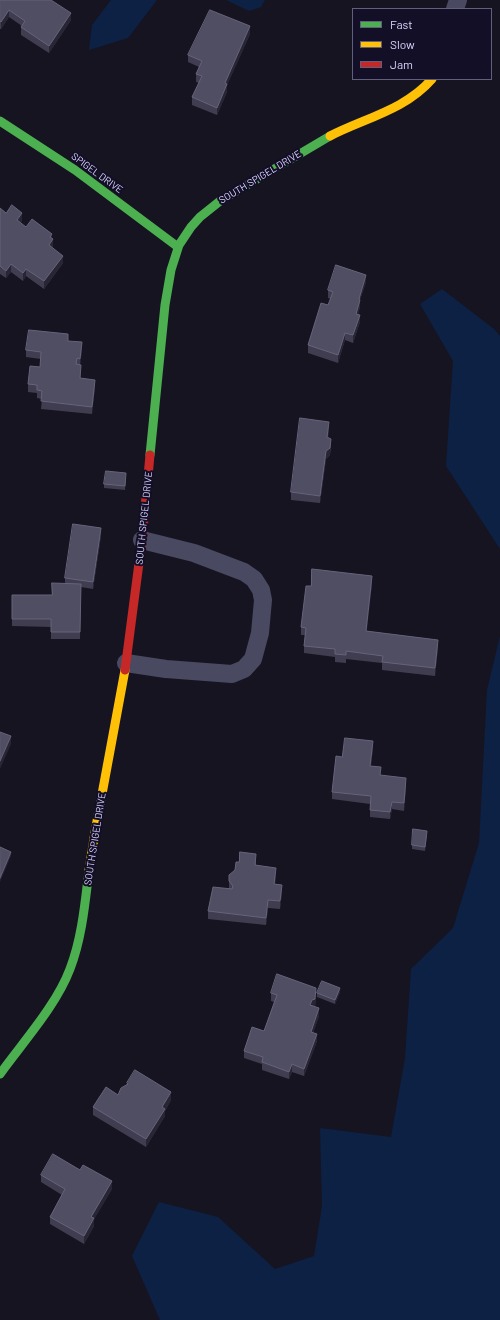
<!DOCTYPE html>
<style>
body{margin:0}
#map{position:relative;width:500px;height:1320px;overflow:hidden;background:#161421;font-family:Barlow,sans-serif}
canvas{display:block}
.legend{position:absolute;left:352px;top:8px;width:140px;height:72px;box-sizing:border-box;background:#130f26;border:1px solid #625e7d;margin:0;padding:5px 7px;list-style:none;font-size:12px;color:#d9d4ff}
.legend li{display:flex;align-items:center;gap:8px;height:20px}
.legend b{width:20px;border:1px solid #625e7d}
</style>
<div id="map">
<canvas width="500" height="1320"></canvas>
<ul class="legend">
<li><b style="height:5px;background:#4caf50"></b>Fast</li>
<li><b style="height:5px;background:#ffc107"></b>Slow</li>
<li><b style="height:5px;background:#c62828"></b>Jam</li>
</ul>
</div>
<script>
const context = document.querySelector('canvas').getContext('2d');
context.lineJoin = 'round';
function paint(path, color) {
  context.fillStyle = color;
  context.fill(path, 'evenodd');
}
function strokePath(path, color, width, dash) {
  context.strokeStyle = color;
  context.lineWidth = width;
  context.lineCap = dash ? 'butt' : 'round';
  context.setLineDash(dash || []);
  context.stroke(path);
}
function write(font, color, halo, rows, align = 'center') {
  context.font = font + ' Barlow,sans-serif';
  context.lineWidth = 4;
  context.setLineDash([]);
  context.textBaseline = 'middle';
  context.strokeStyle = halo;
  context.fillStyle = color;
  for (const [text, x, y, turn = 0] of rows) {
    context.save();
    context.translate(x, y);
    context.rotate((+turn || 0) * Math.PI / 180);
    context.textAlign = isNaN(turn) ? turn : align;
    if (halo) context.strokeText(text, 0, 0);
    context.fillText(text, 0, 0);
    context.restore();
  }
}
const water = new Path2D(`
 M111,0h46l-29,38 -39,12 3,-25z
 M226,0h39l-4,7 -12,4z
 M442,289l52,40 6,7v213l-54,-83 7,-105 -33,-57z
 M500,636v684h-340l-28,-64 27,-54 59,15 57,52 39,-13 8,-50 -2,-78 71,9 14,-79 6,-89 42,-41 26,-85 8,-153z`);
const street = new Path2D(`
 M455,9l3,-9
 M126,663l40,6 66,5 12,-5 9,-10 7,-26 3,-33 -2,-10 -7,-11 -10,-7 -50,-19 -52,-13`);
const fast = new Path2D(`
 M0,121l75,49 103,77
 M150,455l15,-150 6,-35 8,-25 12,-18 9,-10 20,-16 110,-65
 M0,1074c23,-32 56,-68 70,-105 12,-31 15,-66 19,-99`);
const slow = new Path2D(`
 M330,136c35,-18 75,-26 102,-57
 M89,870l6,-38 30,-162`);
const jam = new Path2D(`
 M125,670l17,-130 8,-85`);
const wall = new Path2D(`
 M0,0l71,20 -22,33 -28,-18v-8l1,-1 -13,-9 -8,12h-1z
 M250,34l-23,51v7l-10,23 -25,-10v-8l7,-14 -3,-1v-8l3,-7 -11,-5v-7z
 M0,208l6,5 16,8 -2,2 6,4 26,11 1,8 -1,2 11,15 -19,26 -18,-13 -3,5 -12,-9 -5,6 -6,-4z
 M366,282l-6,18v7l-2,7 2,8 -7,21 -8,-3 -7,23 -30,-10v-8l23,-46 -3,-1v-8z
 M68,341l14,9 -2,15 1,7 -1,6 15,9 -3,27 -51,-5 1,-10 -5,-1v-5l-9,-1v-8l12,-17 1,-8 -15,-2v-7z
 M329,429l-1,8 3,10 -1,8 -4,4 -6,44 -29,-3v-8z
 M126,477l-1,13 -21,-2v-4z
 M101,536l-8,53 -12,-2 -1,52h-29v-12l-39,-1v-31h40l13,-11v-6z
 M372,584l-6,47 72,16 -3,29 -53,-6v-7l-36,-4v4l-11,-1v-5l-31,-4v-7l1,-11h-4v-8l10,-41z
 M373,748l-2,18 9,9 26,11 -2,25 -12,-2 -2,10 -20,-2v-13l-38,-5v-7l10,-35z
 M427,835l-2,16 -13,-2v-4z
 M256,861v4l20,10 -1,9 7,8 -2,17 -12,-1 -2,17 -58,-6v-8l21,-22v-8l10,-19z
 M340,992l-5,12 -18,-7v-4z
 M271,993l45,3 -1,11 4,9 -6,17 4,8 -13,35 -12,-4 -3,7 -27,-9v-6l-18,-6v-7l20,-20 10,-29 -3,-1z
 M127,1083l44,17 -6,11v5l-19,31 -53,-32v-8l25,-12 9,-11z
 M41,1175l71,14 -18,30v7l-10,18 -34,-20v-7l12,-22 -21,-13z`);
const shadedWall = new Path2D(`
 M9,10v7l-8,12v-7z
 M71,13v7l-22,33v-7z
 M250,26v8l-23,51v7l-10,23v-7l8,-25z
 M22,213v8l-5,7v-8z
 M52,234v7l1,-2v7l-4,7v-8l1,-8z
 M63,256v7l-19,26v-8z
 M11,264v8l-5,6v-7z
 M26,269v7l-3,5v-8z
 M366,275v7l-6,18v7l-4,14v-7l3,-15z
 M360,315v7l-7,21v-8z
 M345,333v7l-7,23v-8z
 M82,342v8l-2,16v-7z
 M81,365v7l-1,14v-8z
 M95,380v7l-3,27v-7z
 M329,422v7l-2,15v-7z
 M331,439l-1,16 -4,4 -6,44v-7l6,-45z
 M101,528v8l-8,53v-7z
 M372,576v8l-6,55v-8z
 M438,640v7l-3,29v-8z
 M11,736v8l-11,25v-8z
 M373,741v7l-3,25v-7z
 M406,778v8l-2,25v-8z
 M392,802v7l-2,10v-7z
 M11,852v4l-11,26v-4z
 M276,868v7l-2,16v-7z
 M282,885v7l-2,17v-8z
 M268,900v8l-2,17v-7z
 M316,988v8l-1,11 -5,-2z
 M340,988v4l-5,12v-4z
 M319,1008v8l-8,23v-7z
 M317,1034v7l-13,35v-7z
 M292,1064v8l-3,7v-7z
 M171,1092v8l-6,11v5l-19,31v-8l16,-32z
 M112,1181v8l-18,30v7l-10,18v-8l7,-19z`);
const building = new Path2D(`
 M0,0h51l20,13 -22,33 -28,-19 4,-6 -16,-11 -8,12 -1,-1z
 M210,10l40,16 -25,57 2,1 -10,24 -25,-11 10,-21 -6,-2 6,-13 -14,-6z
 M12,205l10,8 -5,7 9,7 6,-8 20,15 -2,3 3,2 -4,6 14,11 -19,25 -18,-12 -3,4 -12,-9 -5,7 -6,-5v-58l6,5z
 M336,265l30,10 -7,24 1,1 -4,14 4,1 -7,20 -8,-2 -7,22 -30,-10 13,-42 7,2 5,-13 -5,-2z
 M29,330l39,4v7l14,1 -2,17 -3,-1 -1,6 5,1 -1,13 15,2 -3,27 -51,-6 1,-10 -5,-1v-5l-9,-1 2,-18 10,1 1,-15 -15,-2z
 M300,418l29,4 -2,15 4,2 -1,9 -4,3 -6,45 -29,-4z
 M106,471l20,2 -1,13 -21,-2z
 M73,524l28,4 -8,54 -28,-4z
 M312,569l60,7 -6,55 72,9 -3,28 -53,-6 1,-6 -37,-5v4l-11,-1v-5l-31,-3 2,-18 -5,-1 5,-41h5z
 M52,583l29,1 -1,48h-29v-13h-39v-24h40z
 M0,732l11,4 -11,25z
 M345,738l28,3 -3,25 11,1 -1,8 26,3 -2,25 -12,-1 -2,10 -20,-2 1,-14 -39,-4 4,-36 6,1z
 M413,829l14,2 -2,16 -13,-2z
 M0,847l11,5 -11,26z
 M240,852l16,2 -1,11 21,3 -2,16 8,1 -2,16 -12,-1 -2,18 -58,-7 5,-24 19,2 1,-3 -4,-5v-6l6,-5 1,-8h3z
 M277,974l39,14 -1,11 -3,1 -2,5 9,3 -8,24 6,2 -13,35 -12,-5 -3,8 -27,-10 1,-5 -19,-6 8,-24 12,4 13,-36 -6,-2z
 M322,981l18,7 -5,12 -18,-7z
 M135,1070l36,22 -9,15 3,2 -19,30 -53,-32 13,-20 12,8 3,-7 7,-4 -1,-1z
 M53,1154l27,16 3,-5 29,16 -21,36 3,1 -10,18 -34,-19 15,-28 -24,-14z`);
const streetNames = [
 ["SPIGEL DRIVE",97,173,36],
 ["SOUTH SPIGEL DRIVE",260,177,-31],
 ["SOUTH SPIGEL DRIVE",144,518,-84],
 ["SOUTH SPIGEL DRIVE",95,839,-81]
];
paint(water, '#0d2144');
strokePath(street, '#4a4962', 18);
strokePath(fast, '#4caf50', 9);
strokePath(slow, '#ffc107', 9);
strokePath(jam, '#c62828', 9);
paint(wall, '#403d50');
paint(shadedWall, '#282635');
paint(building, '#504e63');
strokePath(building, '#66637b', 1);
write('10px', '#d9d4ff', '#130f26', streetNames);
</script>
